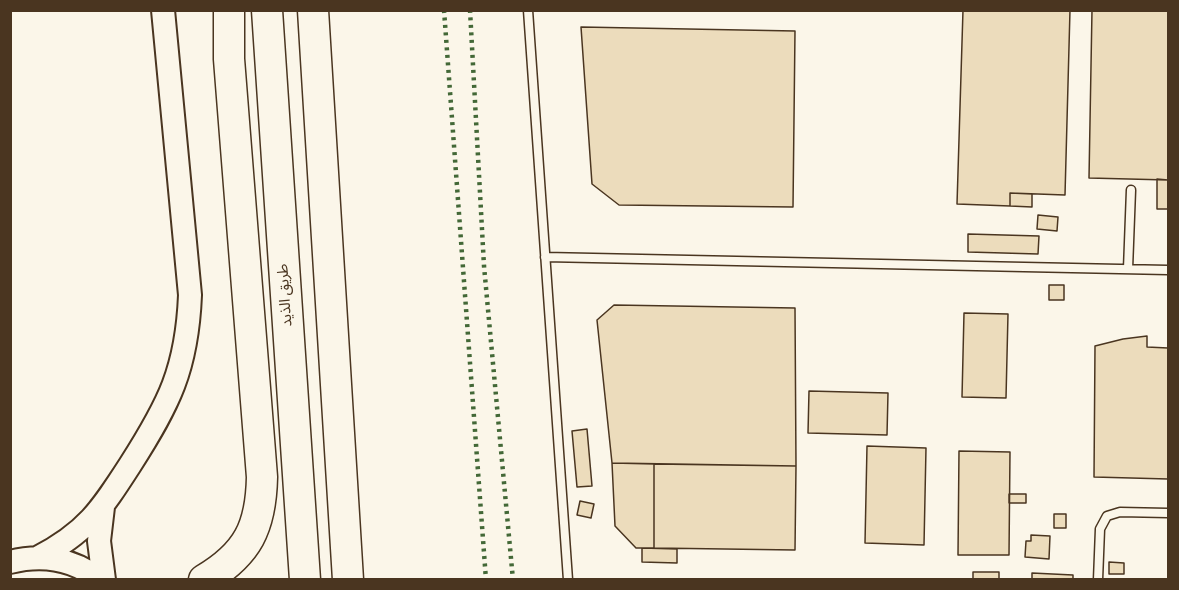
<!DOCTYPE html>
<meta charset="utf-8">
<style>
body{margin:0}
#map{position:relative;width:1179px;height:590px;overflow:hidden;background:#fbf6e9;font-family:"Source Sans 3",sans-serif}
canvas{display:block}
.frame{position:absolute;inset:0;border:12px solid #4a3520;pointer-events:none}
</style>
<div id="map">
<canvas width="1179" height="590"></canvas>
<div class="frame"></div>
</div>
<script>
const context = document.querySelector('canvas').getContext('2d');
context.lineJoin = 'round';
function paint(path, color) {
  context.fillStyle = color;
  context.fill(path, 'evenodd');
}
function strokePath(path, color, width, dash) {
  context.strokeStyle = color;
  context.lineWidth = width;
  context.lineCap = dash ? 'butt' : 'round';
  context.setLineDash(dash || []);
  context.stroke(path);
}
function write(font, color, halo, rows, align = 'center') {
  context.font = font + ' "Source Sans 3","Noto Sans Arabic",sans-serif';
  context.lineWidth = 4.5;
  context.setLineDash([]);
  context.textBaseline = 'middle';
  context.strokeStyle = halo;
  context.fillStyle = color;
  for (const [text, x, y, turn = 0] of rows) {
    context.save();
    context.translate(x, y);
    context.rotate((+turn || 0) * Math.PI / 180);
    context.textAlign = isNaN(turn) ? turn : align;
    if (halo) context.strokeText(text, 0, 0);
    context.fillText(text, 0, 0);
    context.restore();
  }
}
const building = new Path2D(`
 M963,10h107l-5,185 -55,-2v13l-53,-2z
 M1092,10h76v170l-79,-2z
 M581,27l214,4 -2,176 -174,-2 -27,-21z
 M1157,179l11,1v29h-11z
 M1010,193l22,1v13l-22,-1z
 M1038,215l20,2 -1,14 -20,-2z
 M968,234l71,2 -1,18 -70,-2z
 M1049,285h15v15h-15z
 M614,305l181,3 1,158 -184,-3 -15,-143z
 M964,313l44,1 -2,84 -44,-1z
 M1147,336v11l21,1v131l-74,-2 1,-131 28,-7z
 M809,391l79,2 -1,42 -79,-2z
 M587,429l5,57 -15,1 -5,-56z
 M867,446l59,2 -2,97 -59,-2z
 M959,451l51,1 -1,103h-51z
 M612,463l42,1v84h-18l-21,-22z
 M654,464l142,2 -1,84 -141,-2z
 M1009,494h17v9h-17z
 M580,501l14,3 -3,14 -14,-3z
 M1054,514h12v14h-12z
 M1031,535l19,1 -1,23 -24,-2 1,-16h5z
 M642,548l35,1v14l-35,-1z
 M1109,562l15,1v11h-15z
 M973,572h26v8h-26z
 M1032,573l41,2v5h-41z`);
const lane = new Path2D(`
 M528,10l40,570
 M545,257l623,13
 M1128,269l3,-79
 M1098,580l2,-51 7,-13 13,-4 48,1`);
const secondary = new Path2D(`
 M103,507l-4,34 5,39
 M37,558c49,-25 64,-48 93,-93 39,-61 57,-96 60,-170l-27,-285
 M10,562c32,-8 64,-3 90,18`);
const highway = new Path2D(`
 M267,10l38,570
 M313,10l35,570
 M204,580c44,-26 57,-53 58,-103l-33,-418v-49`);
const hedge = new Path2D(`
 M444,10l42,570
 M470,10l14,256 29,314`);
const streetNames = [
 ["طريق الذيد",286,295,-94]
];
paint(building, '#ecdcbc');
strokePath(building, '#4a3520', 1.5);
strokePath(lane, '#4a3520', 11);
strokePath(secondary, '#4a3520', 26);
strokePath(highway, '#4a3520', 33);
strokePath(lane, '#fbf6e9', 8);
strokePath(secondary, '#fbf6e9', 22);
strokePath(highway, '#fbf6e9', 30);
strokePath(hedge, '#436837', 4.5, [3, 4.5]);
write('15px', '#4a3520', '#fbf6e9', streetNames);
</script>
